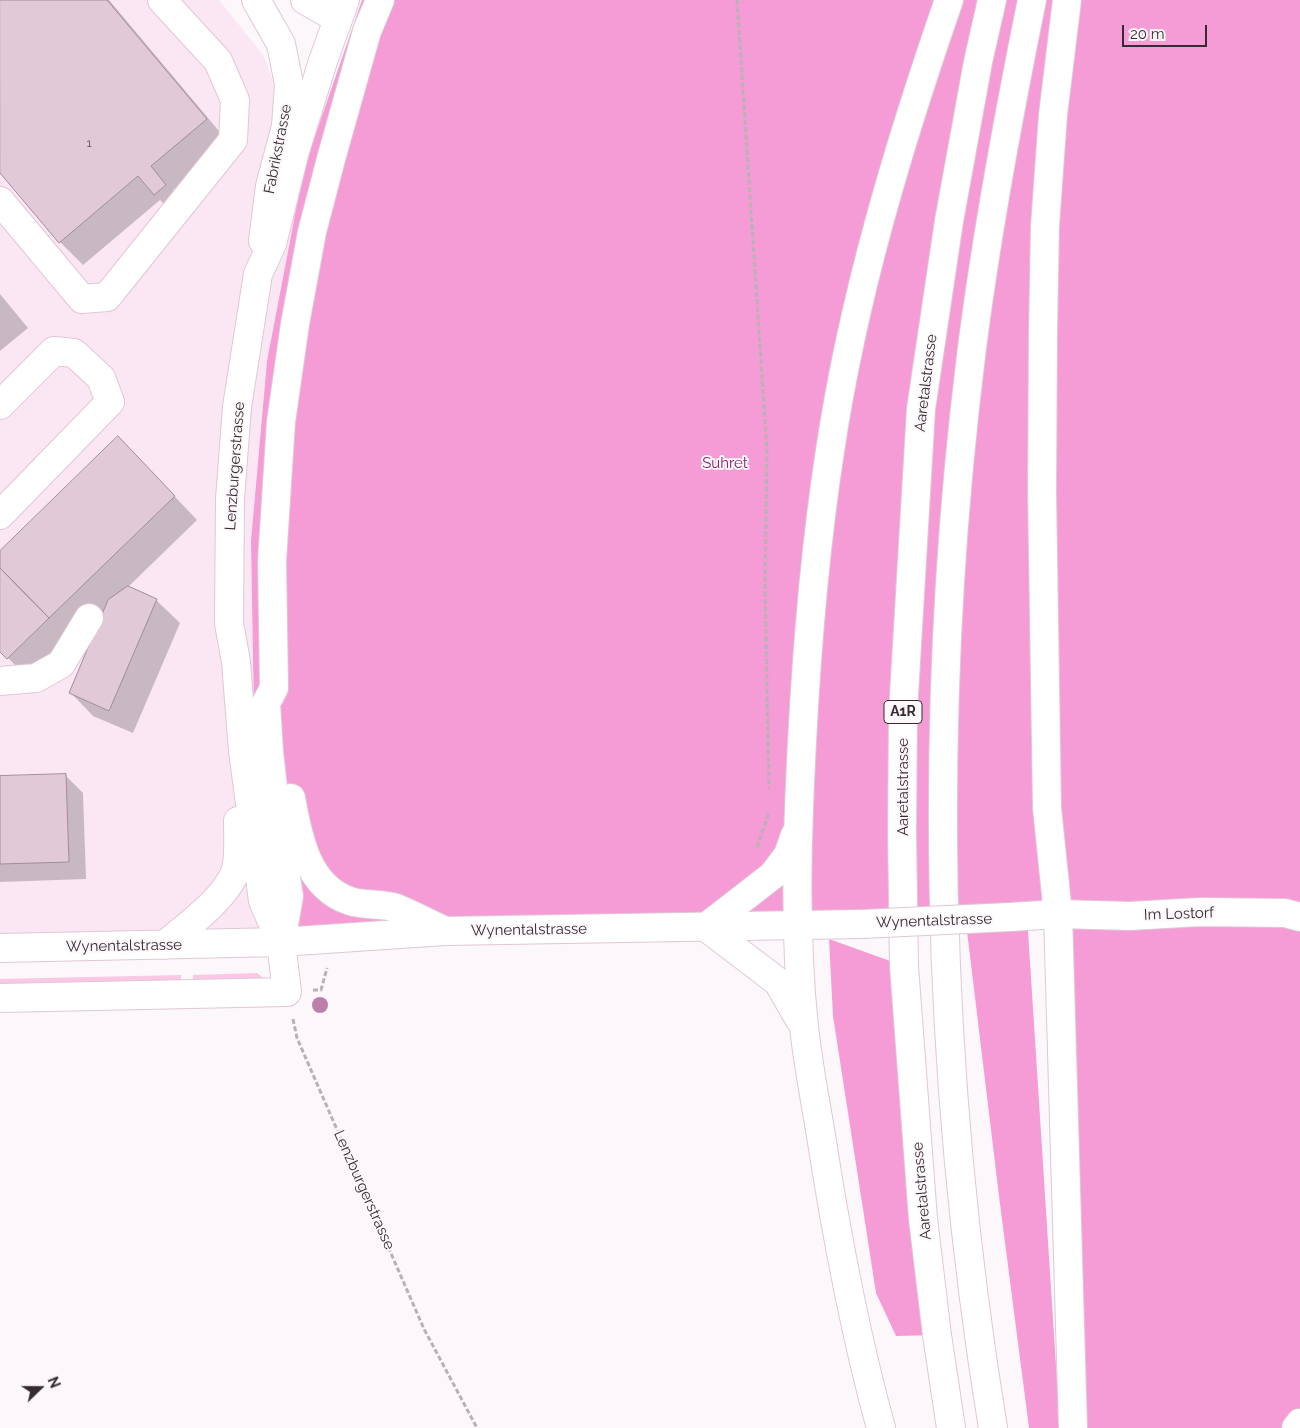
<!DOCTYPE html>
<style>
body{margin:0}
#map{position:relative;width:1300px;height:1428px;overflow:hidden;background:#fcf7fa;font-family:Raleway,sans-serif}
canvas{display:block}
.north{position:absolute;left:15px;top:1363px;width:50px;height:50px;-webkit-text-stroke:4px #fcf7fa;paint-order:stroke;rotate:68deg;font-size:14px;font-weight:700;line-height:20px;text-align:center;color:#352b31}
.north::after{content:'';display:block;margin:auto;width:18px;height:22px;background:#352b31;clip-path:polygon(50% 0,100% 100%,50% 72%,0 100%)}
.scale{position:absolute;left:1122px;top:25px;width:85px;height:22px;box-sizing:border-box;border:2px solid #352b31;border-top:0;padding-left:6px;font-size:15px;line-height:18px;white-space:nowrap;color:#352b31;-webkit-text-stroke:4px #fcf7fa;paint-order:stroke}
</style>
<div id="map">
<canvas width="1300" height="1428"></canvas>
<div class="north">N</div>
<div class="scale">20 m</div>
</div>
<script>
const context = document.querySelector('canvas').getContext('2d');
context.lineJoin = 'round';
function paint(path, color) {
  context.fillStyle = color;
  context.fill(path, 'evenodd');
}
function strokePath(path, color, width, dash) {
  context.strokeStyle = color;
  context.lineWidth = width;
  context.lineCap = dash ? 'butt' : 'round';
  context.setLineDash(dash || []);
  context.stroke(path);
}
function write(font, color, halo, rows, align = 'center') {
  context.font = font + ' Raleway,sans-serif';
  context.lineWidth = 4;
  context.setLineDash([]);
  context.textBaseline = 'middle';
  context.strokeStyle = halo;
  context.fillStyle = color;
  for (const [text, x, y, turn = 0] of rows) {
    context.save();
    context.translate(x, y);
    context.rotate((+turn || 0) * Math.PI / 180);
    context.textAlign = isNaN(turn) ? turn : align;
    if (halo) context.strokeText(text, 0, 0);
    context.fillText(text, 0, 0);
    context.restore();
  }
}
const built = new Path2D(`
 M0,0h219l45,56 40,112 -37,193 -16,180 3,176 27,225 -281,6z`);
const green = new Path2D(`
 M257,973l8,6 -72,2v-6z
 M181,975v7l-181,10v-13z`);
const forest = new Path2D(`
 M362,0h938v1428h-227l-15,-514 -777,28 -27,-225 -3,-176 16,-180 37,-193z
 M967,931h61l32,497h-31l-30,-232z
 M829,939l75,27 33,369 -41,1 -20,-43 -43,-277z`);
const shadow = new Path2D(`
 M0,0h109l120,143 -56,47 15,19 -10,9 -18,-18 -77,65 -23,-23 -60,-71z
 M0,294l28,34 -28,23z
 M141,461l56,59 -69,67 28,13 24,23 -47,110 -40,-17 -23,-24 36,-84 -75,73 -31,-31v-97z
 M65,775l18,18 3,86 -86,3v-105z`);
const building = new Path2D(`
 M0,0h107l100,119 -56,47 15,19 -12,10 -16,-19 -79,67 -59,-70z
 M118,436l57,60 -126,122 -49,-50v-17z
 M0,568l49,50 -42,41 -7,-7z
 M128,586l29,13 -48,112 -40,-18 39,-93z
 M66,774l3,88 -69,2v-88z`);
const path = new Path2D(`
 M737,0l30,452 -2,133 4,204
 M757,847l12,-34
 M313,990h8l6,-22
 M293,1019l4,19 127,291 53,99`);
const minor = new Path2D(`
 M256,0l25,44 8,40 -3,42 -16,60 -7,55
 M305,0l33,19
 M0,201l82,98 25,-2 126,-157 2,-40 -17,-39 -56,-61
 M0,405l54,-54 20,2 27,25 9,24 -110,113
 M0,681l36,-3 25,-14 28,-46
 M1058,914l72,2 70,-4 85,1 15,4
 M0,998l287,-6 -6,-50
 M1296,1428l4,-5`);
const major = new Path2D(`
 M291,798c7,39 16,89 59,103 15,5 32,2 46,7 15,6 30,14 45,21
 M1010,917l48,-3
 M281,942l-18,-41 -20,-150 -7,-89 -7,-39 1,-124 7,-92 21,-133 14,-30 23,-93 28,-90 22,-61
 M281,942l8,-46 -11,-65 -9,-79 -3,-49 8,-15 -2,-127 9,-139 14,-98 17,-92 19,-73 36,-128 13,-31
 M165,945c23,-20 56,-43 69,-70 6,-12 4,-40 4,-54
 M0,948l281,-6 164,-11 417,-7`);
const highway = new Path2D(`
 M1067,0l-14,115 -8,111 -2,106 -1,159 5,317 11,106 15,514
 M795,835l-7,20 -15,20 -67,52 72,55 23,40
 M881,1428c-26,-94 -44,-190 -59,-286 -6,-38 -14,-77 -18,-115 -10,-95 -7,-190 -2,-285 5,-97 13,-194 28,-291 23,-154 68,-304 119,-451
 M951,1428l-14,-93 -14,-116 -19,-253 -2,-133 1,-121 18,-303 28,-188 29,-159 14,-62
 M993,1428c-58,-353 -66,-717 -22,-1072 15,-120 37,-238 61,-356`);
const majorBridge = new Path2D(`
 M862,924l148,-7`);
const trees = [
 [320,1005]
];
const numberNames = [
 ["1",89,143]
];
const shields = [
 [903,712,38]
];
const shieldNames = [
 ["A1R",903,712]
];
const streetNames = [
 ["Fabrikstrasse",278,149,-79],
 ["Aaretalstrasse",926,383,-83],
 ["Lenzburgerstrasse",235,466,-86],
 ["Aaretalstrasse",903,787,-90],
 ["Im Lostorf",1179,914,-2],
 ["Wynentalstrasse",934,921,-2],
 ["Wynentalstrasse",529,930,-1],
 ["Wynentalstrasse",124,946,-1],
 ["Lenzburgerstrasse",364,1190,66],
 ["Aaretalstrasse",922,1191,-95]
];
const parkNames = [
 ["Suhret",725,463]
];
paint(built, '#fbe7f3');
paint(green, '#fcc7e7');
paint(forest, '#f59bd5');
paint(shadow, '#0003');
paint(building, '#e2c9d8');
strokePath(building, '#a38c9a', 1);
strokePath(minor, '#e0c7d6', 30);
strokePath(major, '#e0c7d6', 30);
strokePath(highway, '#e0c7d6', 30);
strokePath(path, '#b8b2b6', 3, [5, 2.5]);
strokePath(minor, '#fff', 28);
strokePath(major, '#fff', 28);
strokePath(highway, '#fff', 28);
strokePath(majorBridge, '#e0c7d6', 30, []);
strokePath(majorBridge, '#fff', 28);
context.fillStyle = '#bb80aa';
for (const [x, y] of trees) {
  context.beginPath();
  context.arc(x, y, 8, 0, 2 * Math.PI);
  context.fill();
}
write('12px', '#60525b', null, numberNames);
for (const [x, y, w] of shields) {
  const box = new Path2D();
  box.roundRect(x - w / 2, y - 11.5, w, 23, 4);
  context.fillStyle = '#fcf7fa';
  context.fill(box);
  strokePath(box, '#352b31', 1);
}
write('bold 14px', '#352b31', null, shieldNames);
write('15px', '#352b31', '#fcf7fa', streetNames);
write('15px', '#861e69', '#fcf7fa', parkNames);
</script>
